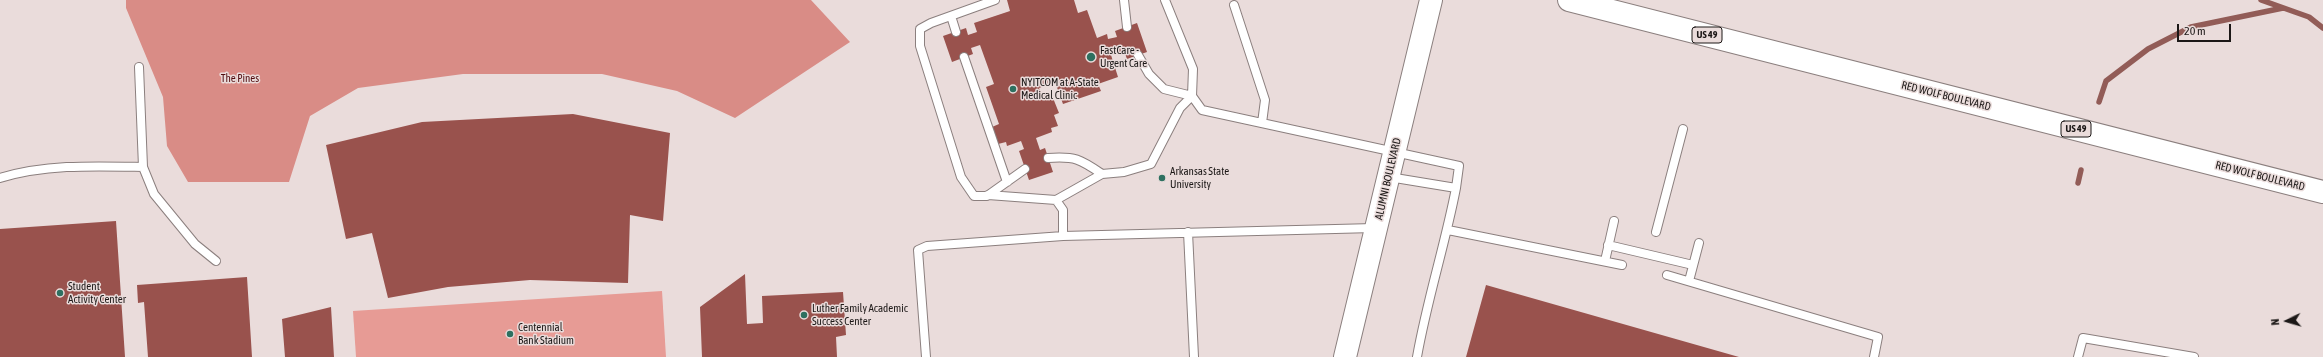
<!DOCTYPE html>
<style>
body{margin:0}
#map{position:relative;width:2323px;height:357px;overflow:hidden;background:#eadcdb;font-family:"Asap Condensed",sans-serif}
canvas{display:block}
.north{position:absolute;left:2267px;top:301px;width:40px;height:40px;-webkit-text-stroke:3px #eadcdb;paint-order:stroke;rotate:265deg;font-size:11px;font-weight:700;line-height:16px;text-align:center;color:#1c1817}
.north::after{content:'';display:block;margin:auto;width:14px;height:18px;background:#1c1817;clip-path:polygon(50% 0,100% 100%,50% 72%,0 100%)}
.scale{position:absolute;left:2177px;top:24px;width:54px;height:18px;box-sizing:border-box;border:2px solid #1c1817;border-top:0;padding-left:5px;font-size:12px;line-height:14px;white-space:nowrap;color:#1c1817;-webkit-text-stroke:3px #eadcdb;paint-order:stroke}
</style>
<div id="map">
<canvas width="2323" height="357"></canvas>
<div class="north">N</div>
<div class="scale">20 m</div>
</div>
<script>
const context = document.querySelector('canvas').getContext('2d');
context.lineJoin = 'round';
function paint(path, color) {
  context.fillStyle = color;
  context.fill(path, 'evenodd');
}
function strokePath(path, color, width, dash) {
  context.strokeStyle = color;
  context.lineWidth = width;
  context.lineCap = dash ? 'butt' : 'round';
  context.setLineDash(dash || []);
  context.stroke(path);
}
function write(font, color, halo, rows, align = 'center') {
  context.font = font + ' "Asap Condensed",sans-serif';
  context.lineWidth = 3;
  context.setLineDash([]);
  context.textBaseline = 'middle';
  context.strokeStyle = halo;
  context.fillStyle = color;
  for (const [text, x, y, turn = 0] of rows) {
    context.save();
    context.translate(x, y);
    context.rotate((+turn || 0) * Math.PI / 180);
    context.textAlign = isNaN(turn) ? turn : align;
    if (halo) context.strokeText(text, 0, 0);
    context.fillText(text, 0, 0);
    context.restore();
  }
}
const green = new Path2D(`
 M662,291l4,66h-310l-3,-46z`);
const forest = new Path2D(`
 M126,0h685l39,42 -115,76 -58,-27 -75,-17h-139l-105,14 -48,28 -21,66h-101l-21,-36 -4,-49 -37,-89z`);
const stream = new Path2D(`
 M2261,0l48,17 14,11
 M2099,102l7,-21 42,-32 43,-22 92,-19
 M2078,183l3,-13`);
const building = new Path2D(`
 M1007,0h67l4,13 9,-3 10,28 10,-4 1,5 9,-2 -2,-6 22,-8 10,29 -20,7 -3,-8 -13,4 7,22 -20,7 3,7 -38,13 -8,-22 -16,6 3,8 9,-3 8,20 -5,2 4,11 -7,2 1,4 -16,6 4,12 5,-2 8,24 -24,8 -10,-29 5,-2 -3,-8 -14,5 -1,-4 -8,2 -6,-17 7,-3 -13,-37 8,-3 -14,-39 -9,3 2,6 -21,8 -9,-26 23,-8 2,7 9,-3 -3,-9 36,-12z
 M573,114l97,19 -7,88 -33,-6 -2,68 -98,-3 -82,7 -60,11 -16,-65 -26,6 -20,-94 96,-23z
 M116,221l9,136h-125v-128z
 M745,274l2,50 16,-1 -1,-27 81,-4 3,43 -10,2 1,20h-135l-2,-50z
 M247,277l5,80h-104l-4,-55 -6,1 -1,-18z
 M1486,285l253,72h-273z
 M331,307l3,50h-49l-3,-38z`);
const lane = new Path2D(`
 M995,0l-64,23 -11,6v17l41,131 13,19h13l38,-27
 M1124,0l3,27
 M1234,5l31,95 -3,23
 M951,16l5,16
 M1138,55l11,19 15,15 28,7 10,14 257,56 -3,22
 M964,57l43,125
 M139,67l4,100
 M1048,158c27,-2 32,1 54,16l22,-2 27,-8 29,-56 12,-12 1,-27 -28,-69
 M1389,177l67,11c-11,57 -29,112 -39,169
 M0,178c46,-14 95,-12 143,-11l11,27 41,50 21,17
 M988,195l68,5 7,10v26l311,-8
 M1056,200l46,-26
 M1448,230l174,35
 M1188,232l6,125
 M1656,232l27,-103
 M1608,245l85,20
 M1605,261l9,-40
 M1667,275l211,62 -4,20
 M1689,281l10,-38
 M926,357l-8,-107 9,-4 136,-10
 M2078,357l5,-19 111,19`);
const secondary = new Path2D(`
 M1345,357l86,-357`);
const highway = new Path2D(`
 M1569,0l754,192`);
const markers = [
 [1091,57,5,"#2e7060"],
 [1013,89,4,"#2e7060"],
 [1162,178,4,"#2e7060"],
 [60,293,4,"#2e7060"],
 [804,315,4,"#2e7060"],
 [510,334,4,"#2e7060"]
];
const shields = [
 [1707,35,30],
 [2076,129,30]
];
const shieldNames = [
 ["US 49",1707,35],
 ["US 49",2076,129]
];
const poiNames = [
 ["FastCare -",1100,51],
 ["Urgent Care",1100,64],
 ["NYITCOM at A-State",1021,83],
 ["Medical Clinic",1021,96],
 ["Arkansas State",1170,172],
 ["University",1170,185],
 ["Student",68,287],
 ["Activity Center",68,300],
 ["Luther Family Academic",812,309],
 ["Success Center",812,322],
 ["Centennial",518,328],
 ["Bank Stadium",518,341]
];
const parkNames = [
 ["The Pines",240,79]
];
const streetNames = [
 ["RED WOLF BOULEVARD",1946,96,14],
 ["RED WOLF BOULEVARD",2260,176,14],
 ["ALUMNI BOULEVARD",1388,179,-77]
];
paint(green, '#e79b95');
paint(forest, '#d98c86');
strokePath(stream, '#925c57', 5.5);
paint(building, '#99524d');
strokePath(lane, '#8b7f7e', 10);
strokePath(secondary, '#8b7f7e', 24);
strokePath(highway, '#8b7f7e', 24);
strokePath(lane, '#fff', 8);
strokePath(secondary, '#fff', 22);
strokePath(highway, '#fff', 22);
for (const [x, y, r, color] of markers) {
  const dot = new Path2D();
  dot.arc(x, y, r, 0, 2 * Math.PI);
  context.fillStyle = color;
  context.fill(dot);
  strokePath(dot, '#eadcdb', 1.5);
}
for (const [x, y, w] of shields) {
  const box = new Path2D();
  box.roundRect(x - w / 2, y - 8, w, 16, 3);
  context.fillStyle = '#eadcdb';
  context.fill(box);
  strokePath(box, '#1c1817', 1);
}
write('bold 10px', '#1c1817', null, shieldNames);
write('11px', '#1c1817', '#eadcdb', poiNames, 'left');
write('11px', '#520c0f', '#eadcdb', parkNames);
write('11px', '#1c1817', '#eadcdb', streetNames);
</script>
